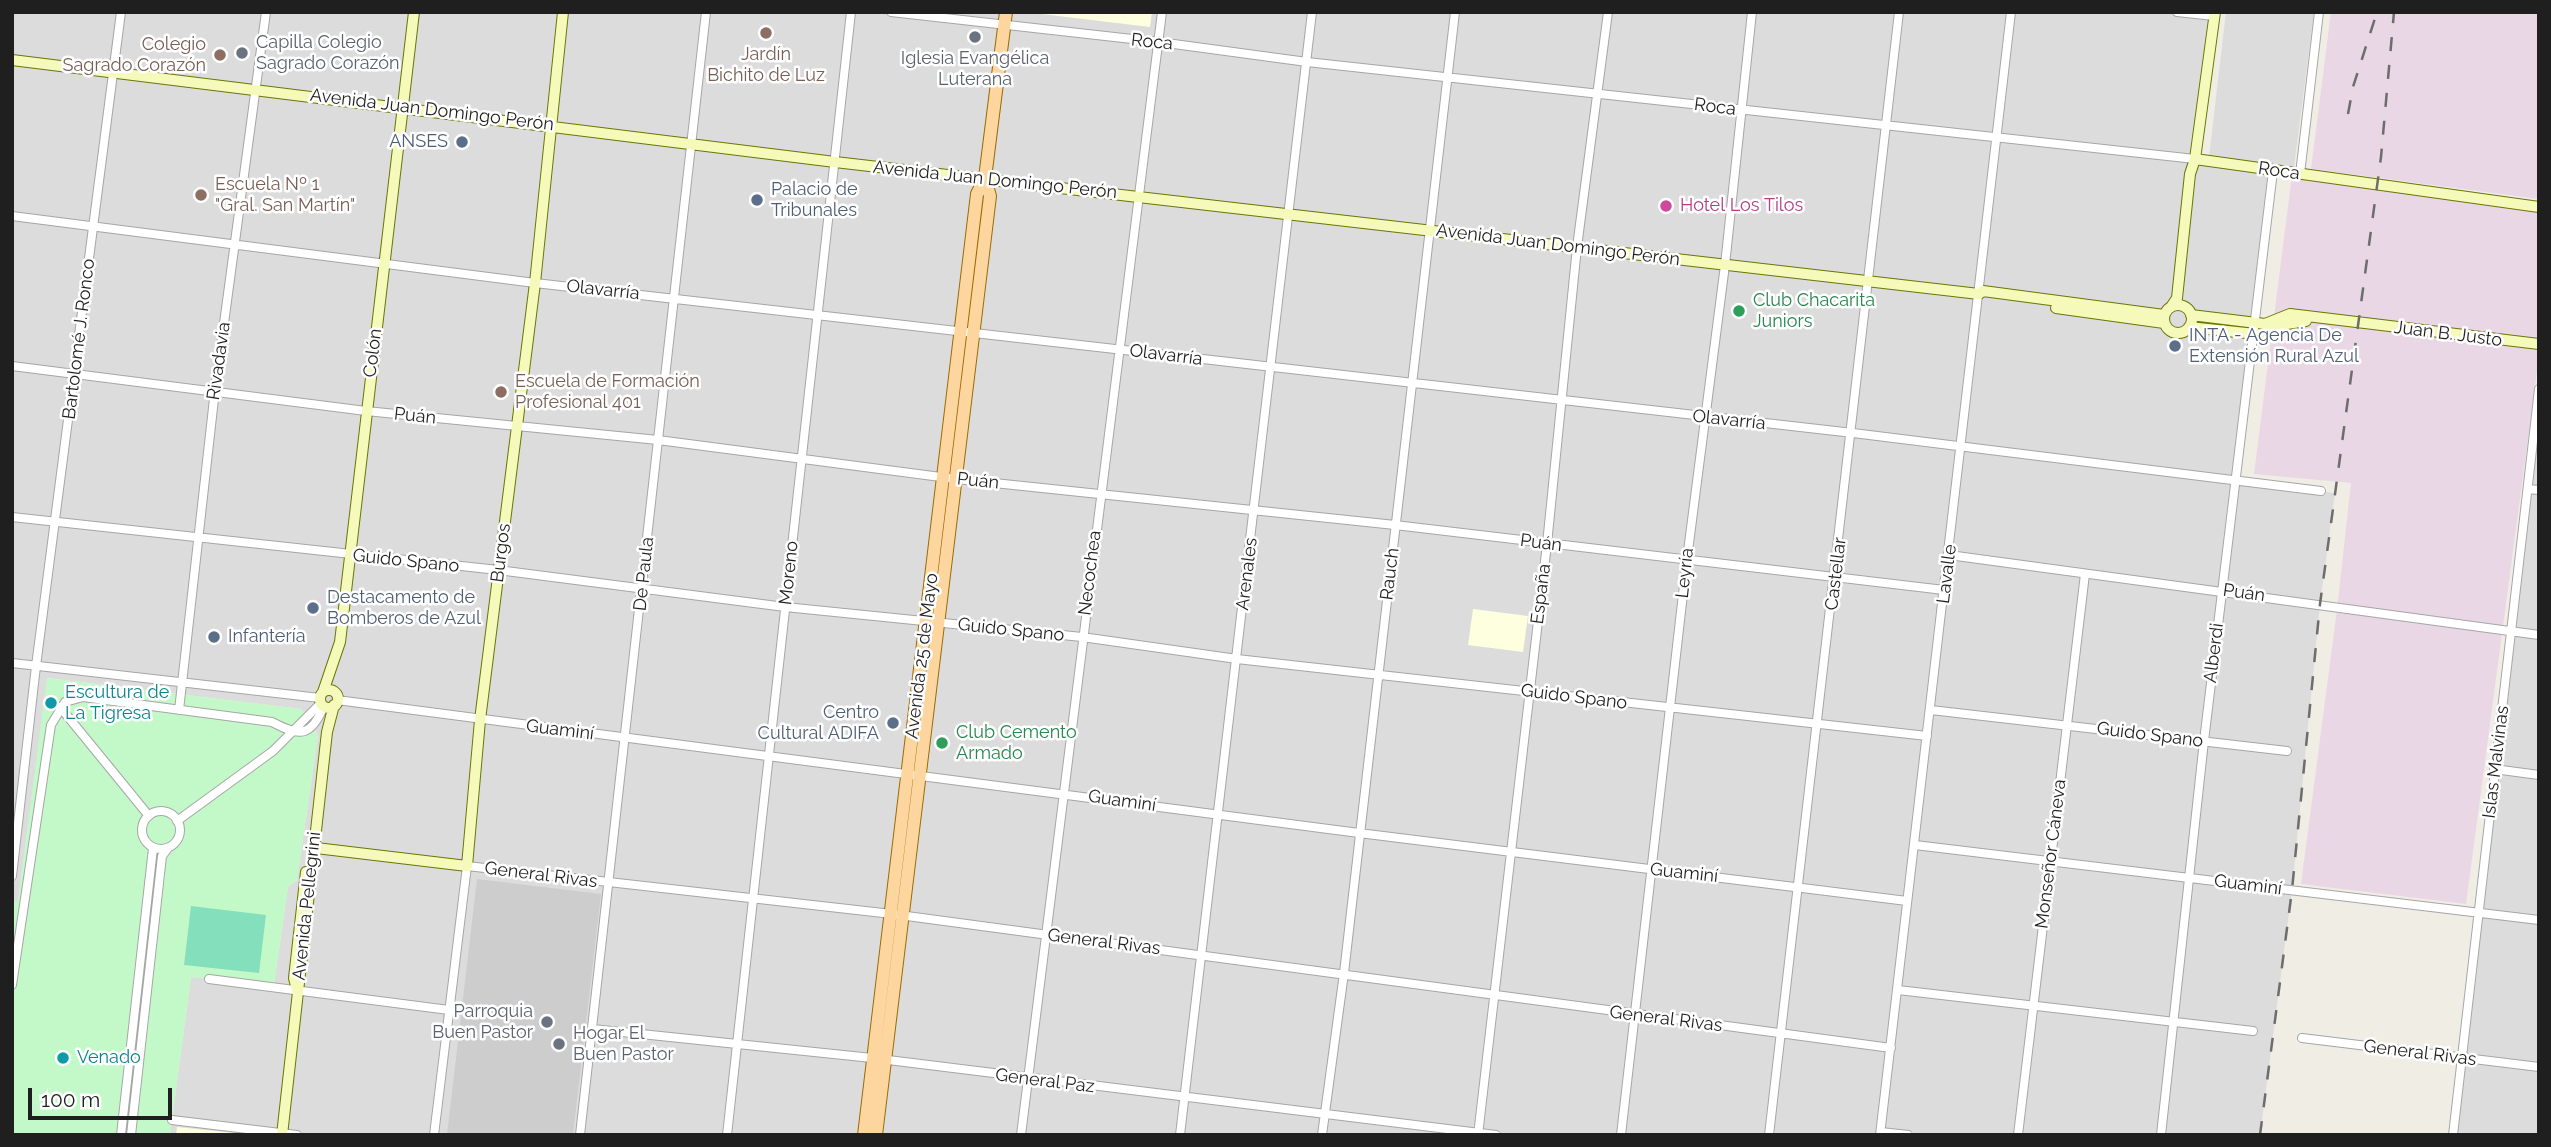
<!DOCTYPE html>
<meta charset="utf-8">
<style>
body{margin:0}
#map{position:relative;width:2551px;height:1147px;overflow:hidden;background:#f0ede5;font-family:Raleway,sans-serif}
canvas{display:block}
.frame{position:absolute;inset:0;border:14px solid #1f1f1f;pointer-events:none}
.scale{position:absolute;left:28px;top:1088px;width:144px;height:32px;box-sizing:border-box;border:4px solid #1f1f1f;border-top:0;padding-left:9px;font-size:21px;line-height:24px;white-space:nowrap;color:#1f1f1f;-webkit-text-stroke:5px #fff;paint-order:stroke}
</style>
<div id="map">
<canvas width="2551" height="1147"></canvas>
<div class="frame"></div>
<div class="scale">100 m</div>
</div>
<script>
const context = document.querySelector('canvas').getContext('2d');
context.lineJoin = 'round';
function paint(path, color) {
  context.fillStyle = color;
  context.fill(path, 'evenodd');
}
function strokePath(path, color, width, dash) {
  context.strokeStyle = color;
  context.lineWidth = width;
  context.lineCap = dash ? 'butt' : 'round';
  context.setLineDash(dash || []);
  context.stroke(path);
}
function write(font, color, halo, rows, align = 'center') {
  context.font = font + ' Raleway,sans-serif';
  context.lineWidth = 5;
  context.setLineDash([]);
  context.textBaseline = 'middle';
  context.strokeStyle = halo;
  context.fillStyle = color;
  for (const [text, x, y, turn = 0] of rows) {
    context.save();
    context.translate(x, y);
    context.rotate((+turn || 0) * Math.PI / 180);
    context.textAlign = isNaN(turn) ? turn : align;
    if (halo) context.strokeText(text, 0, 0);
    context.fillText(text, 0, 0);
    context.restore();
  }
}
const residential = new Path2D(`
 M12,12h2203l-20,147 78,12 -38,311 100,11 -15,111 -28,286 -32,245h-2090l21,-158 83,7 14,-97 9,-7 21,-145 -17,-26 -253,-31 -30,224 -6,-1z
 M2226,12h88l-20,155 -85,-10z
 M2539,389v746h-86z`);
const industrial = new Path2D(`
 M2331,12h208v187l-228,-30z
 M2292,175l247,31v150l-73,548 -165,-20 36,-274 14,-127 -97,-9z`);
const education = new Path2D(`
 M1025,12h127l-2,15z
 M1473,609l55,7 -5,36 -55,-7z
 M177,1127l77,8h-78z`);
const religious = new Path2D(`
 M477,879l124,15 -28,241h-126z`);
const park = new Path2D(`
 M47,678l254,31 17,26 -21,145 -9,7 -14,97 -83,-7 -21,158h-158v-234h6z`);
const pitch = new Path2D(`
 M191,906l75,9 -7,58 -75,-8z`);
const street = new Path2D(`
 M891,12l268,30 148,20 888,97
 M2177,12l37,4
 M2300,174l19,-162
 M12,216l523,67 1318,150 468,58
 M12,366l354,45 292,29 298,39 439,46 549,65
 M2528,489l11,1
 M12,517l486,53 287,37 297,30 155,22 690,77
 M1949,555l590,80
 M12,663l308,35
 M337,700l1022,133 548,68
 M60,707l89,109
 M179,710l36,-320 51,-378
 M1931,710l356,41
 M2494,769l45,6
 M142 830a19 19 0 1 1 38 0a19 19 0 1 1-38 0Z
 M177,821l96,-70 48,-48
 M1915,845l624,75
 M12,876l24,-210 85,-654
 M209,979l240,31
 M12,985l39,-260 14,-23 18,-5 189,25c28,15 39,15 52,-16
 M1898,990l355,41
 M593,1029l279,29 624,77
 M2302,1038l237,29
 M172,1120l125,15
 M1881,1132l27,3
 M121,1135l32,-287
 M131,1135l31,-279 6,-8
 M434,1135l33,-269 425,48 999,134
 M580,1135l126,-1123
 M727,1135l124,-1123
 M1021,1135l141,-1123
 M1180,1135l132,-1123
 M1322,1135l22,-162 111,-961
 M1478,1135l69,-591 30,-297 31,-235
 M1621,1135l66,-576 38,-294 27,-253
 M1769,1135l130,-1123
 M1880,1135l131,-1123
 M2018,1135l67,-561
 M2161,1135l43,-394 69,-570
 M2453,1135l86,-746`);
const secondary = new Path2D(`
 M12,60l823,102 1144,132 4,-3 181,24
 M2195,159l344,48
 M2164 319a14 14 0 1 1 28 0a14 14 0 1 1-28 0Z
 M2171,307l6,-9 13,-124 5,-15 20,-147
 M2056,308l108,15
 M2191,315l74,9 25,-10 249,30
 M2189,327l76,8 22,-11 19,-3
 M320 699a9 9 0 1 1 18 0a9 9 0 1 1-18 0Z
 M323,692l17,-50 74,-630
 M316,848l151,18 13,-146 55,-437 28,-271
 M297,990l-3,-12 12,-106
 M282,1135l45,-403 7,-27`);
const primary = new Path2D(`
 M864,1135l113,-941 8,-16 21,-166
 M876,1135l114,-939 -5,-18`);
const rail = new Path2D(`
 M2348,114l5,-27 24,-75
 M2260,1135l32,-245 28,-286 61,-447 13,-145`);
const markers = [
 [766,33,7,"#8d6e63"],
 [975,37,7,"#6b7280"],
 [242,53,7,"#6b7280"],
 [220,55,7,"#8d6e63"],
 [462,142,7,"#5c6f8a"],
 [201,195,7,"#8d6e63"],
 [757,200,7,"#5c6f8a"],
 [1666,206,7,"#d1479c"],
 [1739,311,7,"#2e9e5b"],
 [2175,346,7,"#5c6f8a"],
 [501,392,7,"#8d6e63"],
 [313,608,7,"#5c6f8a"],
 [214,637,7,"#5c6f8a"],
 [51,703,7,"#0f9aa8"],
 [893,723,7,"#5c6f8a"],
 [942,743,7,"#2e9e5b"],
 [547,1022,7,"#6b7280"],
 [559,1044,7,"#6b7280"],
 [63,1058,7,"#0f9aa8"]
];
const streetNames = [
 ["Roca",1152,42,6],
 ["Roca",1715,107,7],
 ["Avenida Juan Domingo Perón",432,110,7],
 ["Roca",2279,171,8],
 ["Avenida Juan Domingo Perón",995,180,6],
 ["Avenida Juan Domingo Perón",1558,245,7],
 ["Olavarría",603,290,6],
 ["Juan B. Justo",2448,334,7],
 ["Bartolomé J. Ronco",79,339,-83],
 ["Colón",373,353,-83],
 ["Olavarría",1166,355,7],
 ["Rivadavia",219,361,-82],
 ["Puán",415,416,6],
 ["Olavarría",1729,420,6],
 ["Puán",978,481,6],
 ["Puán",1541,543,7],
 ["Burgos",501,553,-83],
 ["Guido Spano",406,561,6],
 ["Moreno",789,573,-84],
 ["Necochea",1090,573,-83],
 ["Leyría",1685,573,-84],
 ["De Paula",644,574,-84],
 ["Arenales",1247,574,-83],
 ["Rauch",1390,574,-83],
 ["Castellar",1836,574,-83],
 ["Lavalle",1947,574,-83],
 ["Puán",2244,593,8],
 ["España",1541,594,-83],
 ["Guido Spano",1011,630,6],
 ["Alberdi",2214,653,-83],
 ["Avenida 25 de Mayo",922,656,-83],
 ["Guido Spano",1574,697,7],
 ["Guaminí",560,730,7],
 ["Guido Spano",2150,735,7],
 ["Islas Malvinas",2496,762,-83],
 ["Guaminí",1122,801,8],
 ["Monseñor Cáneva",2051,854,-83],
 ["Guaminí",1684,873,6],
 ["General Rivas",541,875,7],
 ["Guaminí",2248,885,7],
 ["Avenida Pellegrini",307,906,-84],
 ["General Rivas",1104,942,7],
 ["General Rivas",1666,1019,7],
 ["General Rivas",2420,1053,7],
 ["General Paz",1045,1081,7]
];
const worshipNames = [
 ["Capilla Colegio",256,43],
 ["Sagrado Corazón",256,64],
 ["Iglesia Evangélica",975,59,"center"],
 ["Luterana",975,80,"center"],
 ["Parroquia",533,1012,"right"],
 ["Buen Pastor",533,1033,"right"],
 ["Hogar El",573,1034],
 ["Buen Pastor",573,1055]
];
const educationNames = [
 ["Colegio",206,45,"right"],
 ["Sagrado Corazón",206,66,"right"],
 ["Jardín",766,55,"center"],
 ["Bichito de Luz",766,76,"center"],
 ["Escuela Nº 1",215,185],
 ["\"Gral. San Martín\"",215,206],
 ["Escuela de Formación",515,382],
 ["Profesional 401",515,403]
];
const serviceNames = [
 ["ANSES",448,142,"right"],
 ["Palacio de",771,190],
 ["Tribunales",771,211],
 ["INTA - Agencia De",2189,336],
 ["Extensión Rural Azul",2189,357],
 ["Destacamento de",327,598],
 ["Bomberos de Azul",327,619],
 ["Infantería",228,637],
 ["Centro",879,713,"right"],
 ["Cultural ADIFA",879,734,"right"]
];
const hotelNames = [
 ["Hotel Los Tilos",1680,206]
];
const leisureNames = [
 ["Club Chacarita",1753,301],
 ["Juniors",1753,322],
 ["Club Cemento",956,733],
 ["Armado",956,754]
];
const cultureNames = [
 ["Escultura de",65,693],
 ["La Tigresa",65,714],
 ["Venado",77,1058]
];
paint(residential, '#dddcdc');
paint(industrial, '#e9d7e5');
paint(education, '#feffdf');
paint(religious, '#cdcdcd');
paint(park, '#c3f9c8');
paint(pitch, '#84dfbd');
strokePath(street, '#a6a6a6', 10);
strokePath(secondary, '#697705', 12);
strokePath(primary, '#9a6a00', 14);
strokePath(street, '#fff', 8);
strokePath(secondary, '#f5f9ba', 10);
strokePath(primary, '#fcd59f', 12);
strokePath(rail, '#6d6d6d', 2.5, [14, 14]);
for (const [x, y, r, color] of markers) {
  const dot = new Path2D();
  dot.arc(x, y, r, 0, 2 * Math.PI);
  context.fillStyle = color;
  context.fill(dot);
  strokePath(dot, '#fff', 2.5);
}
write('18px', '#1f1f1f', '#fff', streetNames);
write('18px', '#5b616d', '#fff', worshipNames, 'left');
write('18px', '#785e54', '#fff', educationNames, 'left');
write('18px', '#4e5e75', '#fff', serviceNames, 'left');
write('18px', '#b23c85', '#fff', hotelNames, 'left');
write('18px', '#27864d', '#fff', leisureNames, 'left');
write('18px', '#0d838f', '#fff', cultureNames, 'left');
</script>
